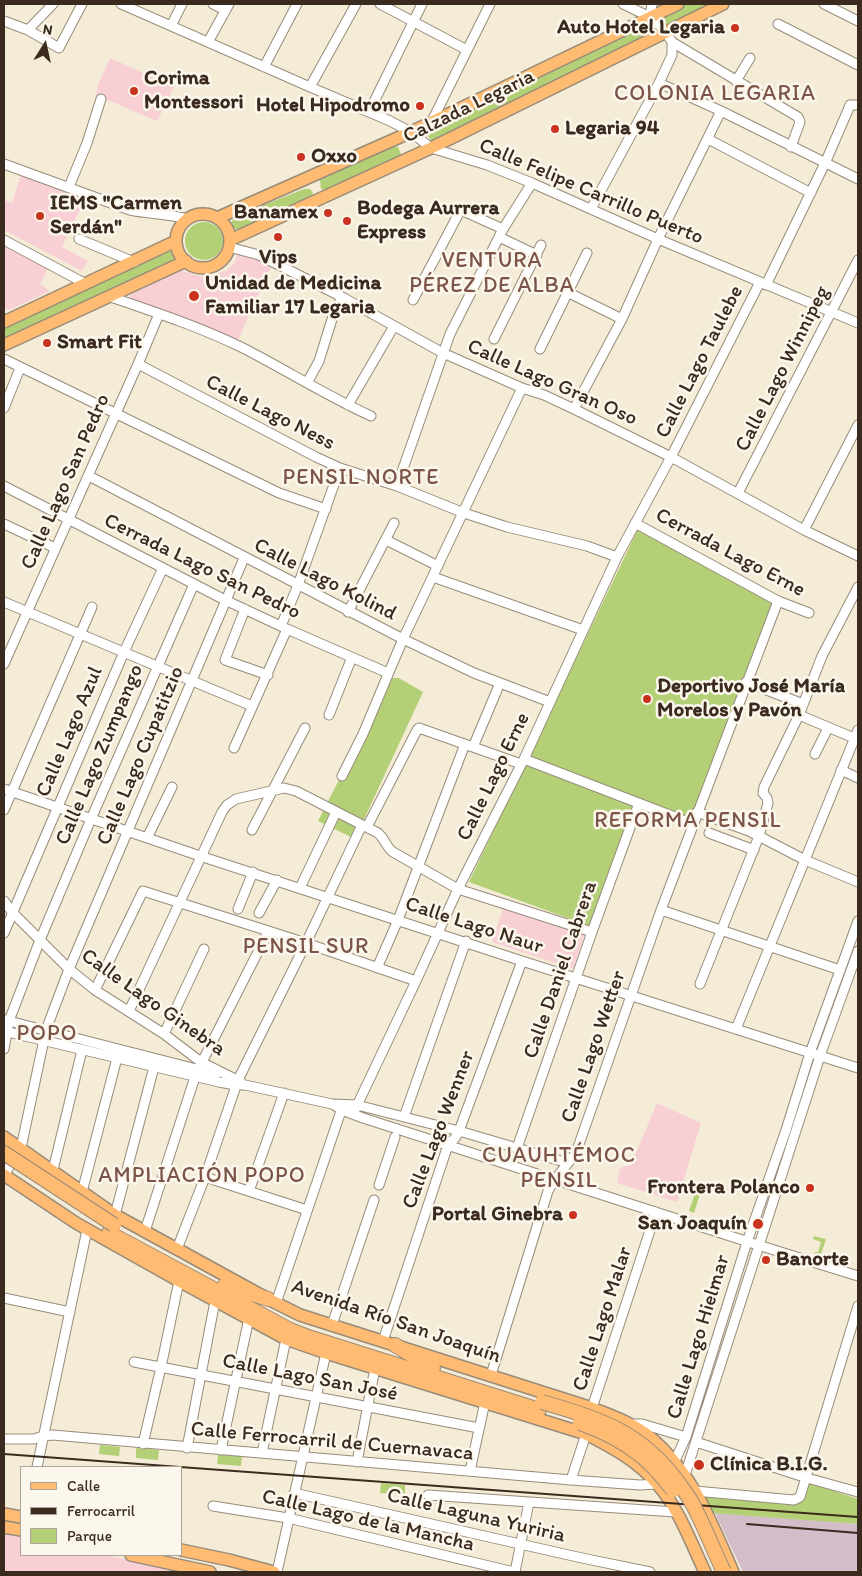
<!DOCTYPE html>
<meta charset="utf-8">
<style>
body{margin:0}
#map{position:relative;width:862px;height:1576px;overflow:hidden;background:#f4ecd6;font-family:Itim,sans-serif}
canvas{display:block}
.frame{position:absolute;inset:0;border:5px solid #3b2a1e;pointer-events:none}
.legend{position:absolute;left:20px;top:1466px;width:162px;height:90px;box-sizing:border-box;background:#fbf7ec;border:1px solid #aea59a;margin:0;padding:6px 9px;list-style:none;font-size:15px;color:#3b2a1e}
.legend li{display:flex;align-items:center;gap:10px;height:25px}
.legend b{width:25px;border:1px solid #aea59a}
.north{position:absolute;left:20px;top:20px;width:50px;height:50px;-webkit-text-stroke:4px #fbf7ec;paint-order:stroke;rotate:10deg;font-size:14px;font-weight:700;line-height:20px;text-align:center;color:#3b2a1e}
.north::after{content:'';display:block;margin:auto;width:18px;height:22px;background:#3b2a1e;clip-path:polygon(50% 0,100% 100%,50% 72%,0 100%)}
</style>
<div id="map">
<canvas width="862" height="1576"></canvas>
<div class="frame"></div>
<ul class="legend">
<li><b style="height:6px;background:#febb71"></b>Calle</li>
<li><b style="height:6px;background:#3b2a1e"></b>Ferrocarril</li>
<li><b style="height:14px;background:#b4d076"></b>Parque</li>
</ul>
<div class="north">N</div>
</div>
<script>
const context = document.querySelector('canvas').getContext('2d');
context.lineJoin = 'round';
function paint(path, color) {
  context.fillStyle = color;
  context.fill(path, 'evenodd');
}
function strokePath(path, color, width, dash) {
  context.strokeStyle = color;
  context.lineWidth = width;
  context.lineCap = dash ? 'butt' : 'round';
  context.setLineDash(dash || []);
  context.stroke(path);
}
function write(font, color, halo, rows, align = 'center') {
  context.font = font + ' Itim,sans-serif';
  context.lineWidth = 5;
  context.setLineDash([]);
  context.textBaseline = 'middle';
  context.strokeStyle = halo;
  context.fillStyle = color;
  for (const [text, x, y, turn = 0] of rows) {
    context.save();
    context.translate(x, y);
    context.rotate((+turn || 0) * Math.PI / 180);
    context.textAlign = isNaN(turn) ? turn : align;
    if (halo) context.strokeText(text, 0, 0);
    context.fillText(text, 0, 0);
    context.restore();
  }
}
const built = new Path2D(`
 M110,58l64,29 -17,34 -61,-26 2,-10z
 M21,175l64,24 -23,48 26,14 -6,10 -78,-41v-30l8,3z
 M4,247l44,22 -8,15 10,7 -41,19 -5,-2z
 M241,252l30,15 -34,75 -102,-42 -4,-2 -1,-3 2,-4 48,-21 19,6 10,1 18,-7 8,-8 3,-9z
 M503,909l81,26 -11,34 -81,-27z
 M657,1103l44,20 -24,79 -60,-19 3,-15 11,-3z
 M4,1532l17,4v19h85l78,17h-180z`);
const industrial = new Path2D(`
 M715,1513l143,11v48h-115z`);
const green = new Path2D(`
 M687,4h29l-48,21 -5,-2 -1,-4 4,-5z
 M645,25l7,5 -1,3 -5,5 -210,102h-5l-4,-5v-3l3,-4z
 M394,146l4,1 3,7 -2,3 -70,34 -8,-2 -1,-9z
 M304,189h6l3,4 -1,3 -68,33h-9l-4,-5 3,-7z
 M185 241a19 19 0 1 1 38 0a19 19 0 1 1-38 0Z
 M166,252h5l5,5 -1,4 -171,79v-13z
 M639,527l137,74 -83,218 -55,-21 -46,129 -123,-45z
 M391,678h8l24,14 -68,147 -37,-18z
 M695,1193l5,1 -6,19 -5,-2z
 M814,1236l12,3 -6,18 -6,-2 1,-3h3l3,-10 -8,-3z
 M100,1445l20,2 -1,9 -20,-2z
 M136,1448l23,2 -1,10 -22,-2z
 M218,1455l24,1 -1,10 -24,-2z
 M381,1483l24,2v10l-25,-2z
 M809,1483l49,16v25l-147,-11 -8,-18 99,7z`);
const minor = new Path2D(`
 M121,4l189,83 80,34 21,11 20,16 56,17 45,18 126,56 200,84
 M213,4l12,6
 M380,4l87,46
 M824,4l34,17
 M650,17l2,-13
 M4,21l24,9 31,18 23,-44
 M778,24l80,41
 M171,26l11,-22
 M28,30l25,-26
 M208,42l21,-38
 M672,42l126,75 2,5 -9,25
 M264,67l33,-63
 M736,81l14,-23
 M659,83l62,28 137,68
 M310,87l46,-83
 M369,112l53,-108
 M432,121l58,-117
 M708,139l103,54
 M4,164l126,46c19,4 39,4 58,9
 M69,187l18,-44 14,-44
 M591,209l68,-126 13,-28v-13l-7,-11 -15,-14 -27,-13
 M499,237l38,18
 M79,239l55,23
 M4,240l82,44
 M229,247l30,8 83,42 101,56 79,35 22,7 30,14 97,48 133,73 54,26
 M766,285l60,-124 22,-51 2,-5h8
 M569,293l53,26
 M111,297c44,15 89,30 132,51 43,22 84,48 128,68
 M413,300l47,-89h3l40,18
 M494,339l47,-94
 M540,349l47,-96
 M4,359l275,134 47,16
 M138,364l178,93 24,11 57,18 67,27 43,14 80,19 30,11
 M307,383l12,-22 14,-45 9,-19
 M348,405l46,-79
 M4,408l16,-40
 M574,409l48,-90 36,-80 63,-128
 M89,476l314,163 71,34 76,29
 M4,486l221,114 62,29 101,44
 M397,486l53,-152 53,-105 29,-46
 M738,493l120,-233
 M635,523l143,78 31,12
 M4,524l51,24
 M804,530l54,-105
 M386,540l52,26
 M433,577l150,53
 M4,602l248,104
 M245,609l-20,51 43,15
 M348,612l46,-89
 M281,626l17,-41 42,-117
 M4,664l134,-300 21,-50
 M746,682l57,22
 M329,715l23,-58
 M799,715l55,23
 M473,747l27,-64
 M234,748l53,-119
 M815,754l13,-26
 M524,759l169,65
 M841,770l17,8
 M342,776l21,-42 40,-95 119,-251
 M4,789l196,67 322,105 336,107
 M4,810l88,-203
 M697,812l52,19 56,29 53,22
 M367,827l50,-97 2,-2 102,36
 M252,830l53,-102
 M709,833l45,17
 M147,838l25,-51
 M300,888l36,-76
 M4,901l8,11 57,57 26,21 69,44 37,28 40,20
 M238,909l15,-37
 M661,910l179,60
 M259,913l18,-33
 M4,933l120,-281 39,-84
 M377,968l21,-48 67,-176
 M700,984l59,-148 9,-33 -1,-5 -4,-5 1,-6 35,-72 23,-59 36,-69
 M95,990l48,-99 163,52 110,38
 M129,1011l93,-199 5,-7 9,-6 48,-11 12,3 82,42c7,6 8,14 15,19l65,37 134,43
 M5,1020l211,54
 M736,1029l122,-299
 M4,1031l215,51 16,3h10l87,19 25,1 102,26 109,32
 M164,1034l40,-85
 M4,1049l5,-28 31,-81 51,-121 103,-235
 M200,1066l68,-134
 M334,1105l8,5 21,8 395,127 100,31
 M353,1114l63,-133 42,-92 66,-130 93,-202 54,-100 89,-175
 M404,1117l62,-176
 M517,1148l75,-216 47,-129
 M53,1170l29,-120
 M4,1175l17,-27 25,-118 23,-61 175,-411
 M205,1177l102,33
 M379,1185l16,-48
 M249,1191l35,-98
 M82,1192l35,-134
 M115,1215l39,-148
 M145,1231l50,-154
 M177,1249l28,-72 33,-97 68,-137 56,-118
 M4,1298l66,14
 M276,1303l67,-198
 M332,1325l42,-125
 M383,1341l65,-196 7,-7 4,-7 63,-170
 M134,1362l345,66
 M491,1375l57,-184c7,-15 21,-26 29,-41l84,-240 117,-309
 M592,1408l64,-196
 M631,1424h11l44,13
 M4,1439h30l9,-3 10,-1 518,45 69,5 17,-1 3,-3
 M696,1442l111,36 51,14
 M143,1444l18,-77 18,-86
 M187,1448l28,-147
 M221,1450l28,-132
 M262,1453l24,-114
 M357,1462l18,-94
 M37,1467l50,-237
 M672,1467l14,-30 61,-195 39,-112 24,-77 48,-132
 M470,1471l15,-69
 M685,1475l135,-419 38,-105
 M571,1480l15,-46
 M695,1491l99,9 6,-3 58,-191
 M294,1493l288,65 68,14
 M428,1495l247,17
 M213,1506l75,12 226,54
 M277,1572l49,-219
 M515,1572l14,-70`);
const major = new Path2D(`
 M176 241a27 27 0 1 1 54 0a27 27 0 1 1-54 0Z
 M217,218l194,-86 267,-128
 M230,240l201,-92 292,-144
 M4,322l172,-81
 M4,345l182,-84
 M4,1137l111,78 153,84 32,16 292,93c20,8 41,15 58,29 43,36 61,85 83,135
 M4,1175l72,48 103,58 107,58 40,14 260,81c26,13 53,28 72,51 21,24 33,58 47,87
 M4,1514l17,3
 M4,1527l17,3
 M181,1550l48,10 45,12
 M131,1555l79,17`);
const highway = new Path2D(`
 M109,1233l181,97 18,7 231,73
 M225,1285l43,14
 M395,1345l38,23`);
const rail = new Path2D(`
 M4,1454l854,63
 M747,1524l111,9`);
const highwayBridge = new Path2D(`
 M4,1153l110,72
 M542,1402c57,17 98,29 135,79 5,7 11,14 15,22 12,22 21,46 32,69
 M580,1423c20,7 44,19 60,32 13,10 23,23 33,35`);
const markers = [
 [735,28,5,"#c8321e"],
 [134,91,5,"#c8321e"],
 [420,106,5,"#c8321e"],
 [555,129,5,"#c8321e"],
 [301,157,5,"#c8321e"],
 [328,213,5,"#c8321e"],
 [40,216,5,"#c8321e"],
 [347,221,5,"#c8321e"],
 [278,237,5,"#c8321e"],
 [194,296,6,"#c8321e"],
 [47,343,5,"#c8321e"],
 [647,699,5,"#c8321e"],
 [810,1188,5,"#c8321e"],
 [573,1215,5,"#c8321e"],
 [758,1224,6,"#c8321e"],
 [766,1260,5,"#c8321e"],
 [699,1465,6,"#c8321e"]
];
const poiNames = [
 ["Auto Hotel Legaria",725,28,"right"],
 ["Corima",144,79],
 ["Montessori",144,103],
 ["Hotel Hipodromo",410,106,"right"],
 ["Legaria 94",565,129],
 ["Oxxo",311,157],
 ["IEMS \"Carmen",50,204],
 ["Serdán\"",50,228],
 ["Bodega Aurrera",357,209],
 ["Express",357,233],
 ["Banamex",318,213,"right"],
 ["Vips",278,258,"center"],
 ["Unidad de Medicina",205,284],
 ["Familiar 17 Legaria",205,308],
 ["Smart Fit",57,343],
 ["Deportivo José María",657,687],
 ["Morelos y Pavón",657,711],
 ["Frontera Polanco",800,1188,"right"],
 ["Portal Ginebra",563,1215,"right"],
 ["San Joaquín",747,1224,"right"],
 ["Banorte",776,1260],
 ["Clínica B.I.G.",710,1465]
];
const streetNames = [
 ["Calzada Legaria",469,107,-26],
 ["Calle Felipe Carrillo Puerto",591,192,23],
 ["Calle Lago Taulebe",700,362,-63],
 ["Calle Lago Winnipeg",783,369,-63],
 ["Calle Lago Gran Oso",552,383,24],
 ["Calle Lago Ness",270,413,27],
 ["Calle Lago San Pedro",66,482,-66],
 ["Cerrada Lago Erne",730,553,28],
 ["Cerrada Lago San Pedro",202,567,26],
 ["Calle Lago Kolind",325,580,27],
 ["Calle Lago Azul",70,732,-67],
 ["Calle Lago Zumpango",100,755,-67],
 ["Calle Lago Cupatitzio",141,756,-67],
 ["Calle Lago Erne",494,777,-64],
 ["Calle Lago Naur",474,926,18],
 ["Calle Daniel Cabrera",561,970,-71],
 ["Calle Lago Ginebra",153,1003,35],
 ["Calle Lago Wetter",594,1047,-71],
 ["Calle Lago Wenner",439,1130,-69],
 ["Calle Lago Malar",603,1319,-72],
 ["Avenida Río San Joaquín",396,1322,19],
 ["Calle Lago Hielmar",699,1337,-73],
 ["Calle Lago San José",310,1378,11],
 ["Calle Ferrocarril de Cuernavaca",332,1442,5],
 ["Calle Laguna Yuriria",476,1516,13],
 ["Calle Lago de la Mancha",368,1521,13]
];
const neighbourhoodNames = [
 ["COLONIA LEGARIA",715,94],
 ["VENTURA",492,261],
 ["PÉREZ DE ALBA",492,286],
 ["PENSIL NORTE",361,478],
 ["REFORMA PENSIL",688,821],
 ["PENSIL SUR",306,947],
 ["POPO",47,1034],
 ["CUAUHTÉMOC",559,1156],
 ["PENSIL",559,1181],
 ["AMPLIACIÓN POPO",202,1176]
];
paint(built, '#f7cfd5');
paint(industrial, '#d2bdc8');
paint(green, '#b4d076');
strokePath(minor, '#988b7a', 11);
strokePath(major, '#988b7a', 14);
strokePath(highway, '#988b7a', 16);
strokePath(minor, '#fff', 9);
strokePath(major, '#febb71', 11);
strokePath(highway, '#febb71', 14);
strokePath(rail, '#3b2a1e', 2);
strokePath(highwayBridge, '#988b7a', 16, []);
strokePath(highwayBridge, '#febb71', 14);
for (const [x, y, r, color] of markers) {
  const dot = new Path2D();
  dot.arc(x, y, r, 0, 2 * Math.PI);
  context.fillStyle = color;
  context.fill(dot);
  strokePath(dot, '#fbf7ec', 2);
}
write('bold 21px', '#3b2a1e', '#fbf7ec', poiNames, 'left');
write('21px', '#3b2a1e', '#fbf7ec', streetNames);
context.letterSpacing = '1px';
write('22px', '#7b5347', '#fbf7ec', neighbourhoodNames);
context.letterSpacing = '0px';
</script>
